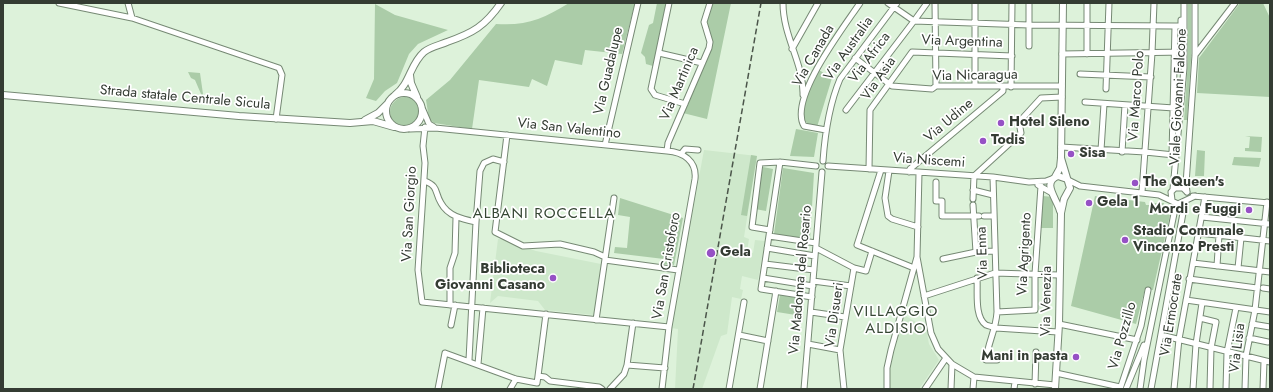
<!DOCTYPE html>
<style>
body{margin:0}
#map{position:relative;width:1273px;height:392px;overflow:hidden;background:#ddf2da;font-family:Jost,sans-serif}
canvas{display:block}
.frame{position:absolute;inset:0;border:4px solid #343c33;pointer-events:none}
</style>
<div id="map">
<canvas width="1273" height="392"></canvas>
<div class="frame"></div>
</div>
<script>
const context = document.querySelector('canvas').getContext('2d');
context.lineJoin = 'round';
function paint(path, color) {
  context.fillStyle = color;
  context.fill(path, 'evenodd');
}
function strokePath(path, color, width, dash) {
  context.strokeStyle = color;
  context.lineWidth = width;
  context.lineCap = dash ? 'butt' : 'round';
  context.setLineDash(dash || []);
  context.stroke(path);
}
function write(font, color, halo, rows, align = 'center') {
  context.font = font + ' Jost,sans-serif';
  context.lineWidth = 3.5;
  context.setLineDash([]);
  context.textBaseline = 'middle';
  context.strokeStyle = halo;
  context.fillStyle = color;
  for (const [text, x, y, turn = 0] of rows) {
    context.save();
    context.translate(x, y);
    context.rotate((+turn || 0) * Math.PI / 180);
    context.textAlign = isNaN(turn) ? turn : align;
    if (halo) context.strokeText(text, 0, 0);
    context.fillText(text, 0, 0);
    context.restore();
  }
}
const built = new Path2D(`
 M704,150l53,6 -13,81 5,2 -2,13 6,1 2,-13 10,1 -7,39 -16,-4 -2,13 3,1 -2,9 -9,-2 -5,37 -6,2 -19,53h-27l3,-60 -7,-1z
 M498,239h3l35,12 65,13 -7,51 -49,-5 -7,-9 -40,-5 -8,7z
 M904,315l22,13 3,16 10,16 -20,29h-30l1,-28z`);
const green = new Path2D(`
 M569,3h66l-13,51 -37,-4 -3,15 -27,-5 -8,26 -15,-7 -3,8 -50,-7 -7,49 -38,-6 -5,-4 -3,-19 24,-20 46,-56c31,2 47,-5 73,-21z
 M657,3h9l-13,63 -7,-2 -1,-7 -4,-4 8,-28 4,-2z
 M710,3h21l-24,116 -24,-6 27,-61 -4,-33z
 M1188,3h3v57l-4,60h-3l4,-60z
 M1240,3h23l7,15v79l-73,-4 2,-35z
 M375,4l20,11 53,15 -30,14 -9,10 -12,29 -12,8 -9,10 -10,-3 8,-19z
 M819,70l13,8 -15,49 -6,-1c-19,-10 0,-43 8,-56z
 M188,72l12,1 4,28 -9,-21 -4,-2z
 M390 112a15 15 0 1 1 30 0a15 15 0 1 1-30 0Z
 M796,129l22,4 -4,24 -24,-1z
 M1245,136l17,1 -1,15 -16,-1v-3h4l1,-11z
 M1197,150l8,1 -1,25h-9z
 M751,155l6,1 -10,60 -6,-1z
 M1234,157l27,1 -2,9 -27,-2z
 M763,167l10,2 -7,42 -11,-2z
 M783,168l31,5 -4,67 -36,-6z
 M1043,196l10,1v31h-12z
 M1095,196l16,4 1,-2 33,4 1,3h7l2,-2h9l-2,10 8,2 -17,75 -8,-1 -9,35 -65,-18z
 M620,198l63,20 -9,47 -10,-1v-5l-50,-6 1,-6 12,1 3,-31 -12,-2z
 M780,295l23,4 -1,17 -25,-4z`);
const minor = new Path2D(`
 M59,3l73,15 147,50 3,7 -6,44
 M128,3l4,15
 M669,3l-18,86 4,6 30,9
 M783,3c0,34 21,61 20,92
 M927,3l-13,18 115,4 146,1
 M935,3l1,83
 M1087,3v51
 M1029,46v-43
 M792,49l26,-46
 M659,53l43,10
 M1062,54l122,-2
 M1195,55l40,-52
 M855,58l37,28 40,3 4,-3h126
 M1080,74l71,3
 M975,85v-82
 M1011,87l1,-84
 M1106,89l3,-86
 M1085,102l89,6
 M423,110l6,14 5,3
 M846,110l68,-89 -26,-18
 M425,127l-2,19 2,17 -7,107 4,32 247,25
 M410,129l25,-1 232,23c16,1 30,10 28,28l-26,148 -7,62
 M826,130l-22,-4c-16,-27 40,-99 56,-123
 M507,135l-12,97 28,14 37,-2 34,8 11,5
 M605,145l33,-142
 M1061,147l84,5 29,3
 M1101,150l3,-46
 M667,151l1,-8 41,-95 1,-6 -6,-20 6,-19
 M1122,152l3,-47
 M681,154l4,-5 13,1
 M1172,155l3,-129h6v-6
 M823,161c2,-28 6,-56 17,-82l57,-76
 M780,162l-19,127 51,8
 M828,166l165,11 36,5 17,-1 8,-3
 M869,169l1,-59 42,-58 100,4
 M881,170l-24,75 57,23
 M889,171l-4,27 3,18 4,3 26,8
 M909,172l1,-3 93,-78v-4
 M993,177l4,135c-1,18 -9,30 -11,48h11
 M1068,180l12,6 79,9 19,9 17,-8
 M425,181c14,6 9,10 16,22 7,13 21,16 35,19
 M936,182v19h6v15h37
 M1038,185l14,8
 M1173,189l11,-121v-65
 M973,190l20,5
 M1142,192l10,-139 2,-50
 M1187,192l-1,-8 9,-129v-52
 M1193,196l76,7
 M973,199l1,-23 47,-43 -2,-11 22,-24 21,-1
 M1172,200l-1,-8 4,-4h8l4,4
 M973,205l3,47
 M984,216h9
 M1202,217l68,7
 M770,230l-18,-3 8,-64 20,-1 36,4
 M1199,233l71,8
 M769,236l47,7
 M767,248l48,8
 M816,248l38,20 12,3 6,-20
 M917,257l14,76 7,16 14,15 22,13 81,8
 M943,259l33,-7 18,-1
 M605,260l73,10
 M1193,263l77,9
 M765,264l49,6
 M1217,266l2,-31
 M1238,268l3,-30
 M763,278l50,8
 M977,278c1,13 -3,39 9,47 3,1 7,2 10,3l62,4
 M1189,279l68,9
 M813,281l38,5
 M1263,288l7,1
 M924,296l71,-23 64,2
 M1186,300l84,12
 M450,305v-37l5,-15 1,-35
 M811,312l34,5
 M997,312l38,-2v-36l6,-88
 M1200,318l16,4 -5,26 -1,41
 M596,320l18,-122
 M1059,324l78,16
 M1252,324l18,3
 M451,325l4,-20
 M739,335l29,6
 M1161,335l109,27
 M1249,338l19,4
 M808,344l32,6
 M469,360l7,-138 4,-51 4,-8 9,-4 11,3
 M478,364l5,-56
 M627,365l38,3
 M1056,373l64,14
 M538,376l8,-62
 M1035,384l1,-32
 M438,389l7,-36 71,26 21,4 1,-7 7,1 5,4 49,6 3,2
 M510,389l6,-10
 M610,389l14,-15 3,-9 6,-42
 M729,389l15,-87
 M760,389l16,-98
 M804,389l18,-217
 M844,389l-4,-39 14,-82
 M887,389v-21l4,-18 26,-93 2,-84
 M925,389l21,-31
 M951,389l1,-25
 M973,389l1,-12
 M1014,389l1,-7
 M1120,389l21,-63 7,-36
 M1126,389l18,-44
 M1140,389l4,-29 32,-156
 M1151,389l34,-187
 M1174,389l5,-50 26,-142
 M1193,389l3,-45 6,-41
 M1226,389l1,-37 9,-44
 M1245,389l1,-33 9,-46 12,-108
 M1263,389l1,-28`);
const major = new Path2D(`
 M410,75l1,8 6,14
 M386 111a18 18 0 1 1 36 0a18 18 0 1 1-36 0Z
 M3,95l236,21 111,7 23,-2 21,6
 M395,95c15,-11 15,-31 29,-43 6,-5 16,-7 23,-10 26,-9 38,-16 54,-39
 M365,120l13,-7 9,-9
 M1055,177l5,-9 1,-10 2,-155
 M1060,211c-3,-12 -19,-29 -2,-35l9,3
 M1055,389l4,-65 2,-111 3,-14 6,-11 -9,-30`);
const rail = new Path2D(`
 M693,389l68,-386`);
const markers = [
 [1001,123,4,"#9651c5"],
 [983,141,4,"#9651c5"],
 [1071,154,4,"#9651c5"],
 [1135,183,4,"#9651c5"],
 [1089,203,4,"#9651c5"],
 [1249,210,4,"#9651c5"],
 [1125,240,4,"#9651c5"],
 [711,253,5,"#9651c5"],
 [553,278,4,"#9651c5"],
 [1076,357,4,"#9651c5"]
];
const streetNames = [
 ["Via Argentina",962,42,2],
 ["Via Australia",849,49,-55],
 ["Via Canada",814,56,-60],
 ["Via Africa",870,58,-53],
 ["Via Guadalupe",609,71,-77],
 ["Via Nicaragua",975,76,-1],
 ["Via Asia",879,79,-55],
 ["Via Martinica",680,84,-67],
 ["Via Marco Polo",1137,96,-86],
 ["Viale Giovanni Falcone",1179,97,-87],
 ["Strada statale Centrale Sicula",185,98,5],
 ["Via Udine",949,121,-40],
 ["Via San Valentino",569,129,6],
 ["Via Niscemi",929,161,4],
 ["Via San Giorgio",410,214,-87],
 ["Via Enna",983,253,-92],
 ["Via Agrigento",1025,254,-87],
 ["Via San Cristoforo",667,266,-80],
 ["Via Madonna del Rosario",801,280,-85],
 ["Via Venezia",1047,301,-89],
 ["Via Disueri",835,315,-82],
 ["Via Ermocrate",1172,315,-81],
 ["Via Pozzillo",1123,336,-74],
 ["Via Lisia",1238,348,-83]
];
const poiNames = [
 ["Hotel Sileno",1009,123],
 ["Todis",991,141],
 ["Sisa",1079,154],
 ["The Queen's",1143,183],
 ["Gela 1",1097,203],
 ["Mordi e Fuggi",1241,210,"right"],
 ["Stadio Comunale",1133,232],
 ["Vincenzo Presti",1133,248],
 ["Gela",720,253],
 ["Biblioteca",545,270,"right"],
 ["Giovanni Casano",545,286,"right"],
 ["Mani in pasta",1068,357,"right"]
];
const neighbourhoodNames = [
 ["ALBANI ROCCELLA",544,214],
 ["VILLAGGIO",896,312],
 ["ALDISIO",896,329]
];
paint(built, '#cee8cb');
paint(green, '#abcca8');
strokePath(minor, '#768974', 7);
strokePath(major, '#768974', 8);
strokePath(minor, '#fff', 5);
strokePath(major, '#fff', 6);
strokePath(rail, '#4b554a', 1.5, [6, 3]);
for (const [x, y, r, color] of markers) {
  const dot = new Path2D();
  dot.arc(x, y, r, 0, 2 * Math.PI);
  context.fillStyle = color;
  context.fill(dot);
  strokePath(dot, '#fff', 1.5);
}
write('14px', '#343c33', '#fff', streetNames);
write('bold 14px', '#343c33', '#fff', poiNames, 'left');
context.letterSpacing = '1px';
write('15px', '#354633', '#fff', neighbourhoodNames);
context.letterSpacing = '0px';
</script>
